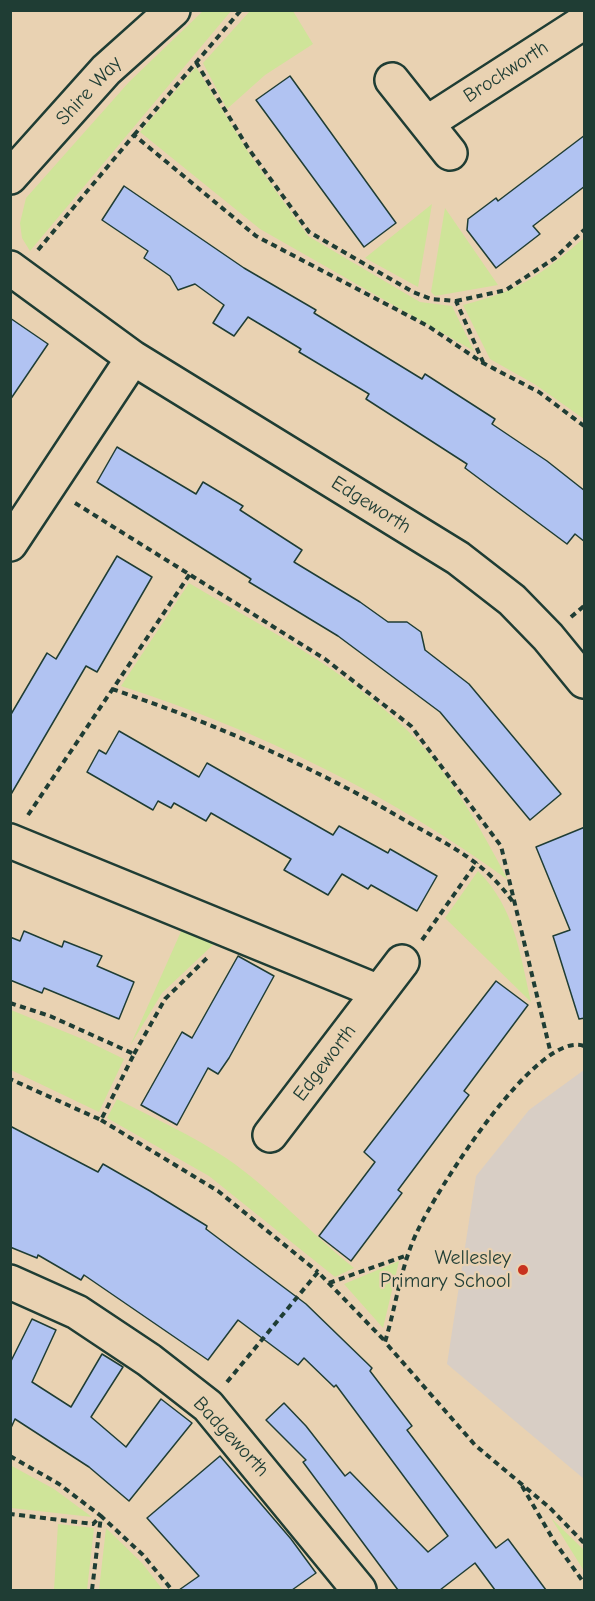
<!DOCTYPE html>
<style>
body{margin:0}
#map{position:relative;width:595px;height:1601px;overflow:hidden;background:#e9d2b2;font-family:"Comic Neue",sans-serif}
canvas{display:block}
.frame{position:absolute;inset:0;border:12px solid #1f3d34;pointer-events:none}
</style>
<div id="map">
<canvas width="595" height="1601"></canvas>
<div class="frame"></div>
</div>
<script>
const context = document.querySelector('canvas').getContext('2d');
context.lineJoin = 'round';
function paint(path, color) {
  context.fillStyle = color;
  context.fill(path, 'evenodd');
}
function strokePath(path, color, width, dash) {
  context.strokeStyle = color;
  context.lineWidth = width;
  context.lineCap = dash ? 'butt' : 'round';
  context.setLineDash(dash || []);
  context.stroke(path);
}
function write(font, color, halo, rows, align = 'center') {
  context.font = font + ' "Comic Neue",sans-serif';
  context.lineWidth = 4.5;
  context.setLineDash([]);
  context.textBaseline = 'middle';
  context.strokeStyle = halo;
  context.fillStyle = color;
  for (const [text, x, y, turn = 0] of rows) {
    context.save();
    context.translate(x, y);
    context.rotate((+turn || 0) * Math.PI / 180);
    context.textAlign = isNaN(turn) ? turn : align;
    if (halo) context.strokeText(text, 0, 0);
    context.fillText(text, 0, 0);
    context.restore();
  }
}
const built = new Path2D(`
 M584,1070v409l-137,-115 29,-188 53,-66z`);
const green = new Path2D(`
 M204,10l27,1 -201,240 -8,-13 -2,-15 6,-25 103,-116z
 M250,11h43l20,33 -48,31 -38,34 -24,-46z
 M196,67l54,88 58,81 112,66 32,4 22,45 -214,-122 -120,-97z
 M432,204l-14,83 -53,-29z
 M445,208l53,77 -63,11 -4,-4z
 M584,238v181l-48,-34 -46,-26 -27,-54c56,-14 78,-30 121,-67z
 M189,583c74,44 154,85 217,146 43,42 74,98 102,151 -116,-85 -250,-150 -387,-194z
 M478,871c37,37 42,83 53,131l-86,-84z
 M183,927l33,15 -54,51 -32,53z
 M11,1010l74,30 39,19 -25,53 -88,-42z
 M117,1099c36,19 75,36 109,59 47,32 84,75 128,110l-19,9 -126,-101 -102,-58z
 M399,1261l-16,67 -39,-44z
 M10,1465l44,24 38,28 -81,-9z
 M551,1518l33,32v21z
 M58,1524l36,4 -7,62h-33z
 M106,1528l36,35 21,27h-64z`);
const building = new Path2D(`
 M290,76l106,147 -32,24 -108,-147z
 M585,135v51l-52,40 7,8 -44,34 -29,-38 1,-11 28,-21 2,3z
 M124,186l120,82 72,42 -2,3 108,66 3,-5 70,45 -3,5 55,37 38,30v51l-10,-8 -8,10 -102,-76 2,-4 -101,-65 3,-5 -70,-42 2,-3 -28,-17 -25,-15 -14,19 -21,-13 11,-18 -29,-21 -17,6 -8,-14 -26,-18 4,-7 -46,-31z
 M10,318l38,26 -38,56z
 M117,447l79,47 7,-12 40,24 -3,4 62,40 -8,12 66,40 28,20h19l14,10 4,18 44,34 92,110 -31,26 -90,-108 -102,-76 -89,-54 2,-3 -154,-97z
 M117,556l35,21 -55,95 -11,-6 -76,130v-80l37,-63 9,6z
 M119,731l80,46 8,-14 126,72 6,-9 49,27 2,-4 47,27 -20,35 -46,-26 -3,4 -26,-15 -14,21 -44,-25 7,-11 -80,-46 -5,8 -32,-18 -3,5 -13,-7 -5,9 -66,-38 12,-22 7,4z
 M585,827v191l-6,1 -26,-83 17,-6 -34,-83z
 M24,931l38,16 2,-6 38,15 -5,10 37,16 -15,37 -75,-31 -2,5 -32,-13v-43l10,4z
 M238,956l36,20 -45,82 -11,16 -10,-6 -31,57 -36,-20 41,-73 10,6z
 M496,981l32,24 -64,86 5,4 -71,95 4,3 -51,68 -32,-25 56,-74 -11,-10z
 M10,1126l88,46 5,-8 47,27 57,35 -1,3 100,75 66,64 -2,3 42,55 -5,4 89,118 12,-9 38,51h-51l-20,-27 -35,27h-42l-95,-128 3,-2 -40,-40 18,-17 22,23 39,50 5,-4 78,80 20,-16 -112,-151 -2,2 -30,-29 -6,7 -60,-45 -30,40 -124,-85 -3,5 -43,-25 -1,3 -27,-11z
 M32,1319l24,11 -24,52 39,25 31,-53 21,13 -32,50 35,30 35,-48 31,24 -63,78 -40,-34 -74,-48 -5,11v-67z
 M220,1456l71,83 25,34 -24,17h-113l20,-14 -52,-58z`);
const path = new Path2D(`
 M196,62l52,86 61,84 104,60 18,7 25,2 27,61
 M134,135l107,-125
 M38,250l96,-115 122,101 172,90 55,37 56,29 45,34
 M456,301l50,-11 49,-32 29,-28
 M75,503l250,156 86,67 90,120 50,208
 M571,617l13,-11
 M112,689c104,35 202,78 296,133 44,25 78,40 107,83
 M28,815l162,-241
 M422,940l55,-78
 M10,1003l40,13 84,38 -33,66 -91,-41
 M584,1046c-47,-17 -149,147 -167,186 -16,33 -21,74 -32,110l90,103 75,63 34,35
 M134,1054l31,-55 43,-42
 M101,1120l117,71 100,81
 M329,1283l79,-28
 M227,1382l91,-110 67,69
 M10,1456l49,28 42,32 -8,8 -83,-10
 M522,1486l32,55 30,42
 M92,1590l9,-74 42,39 29,35`);
const street = new Path2D(`
 M392,80l58,73
 M427,123l157,-101
 M10,268l123,90 325,200 54,42 36,37 36,44
 M10,544l123,-186
 M10,841l369,151
 M270,1135l132,-173
 M10,1282l67,30 72,48 59,46 151,184`);
const secondary = new Path2D(`
 M10,177l96,-107 67,-60`);
const markers = [
 [523,1270,6,"#c8321e"]
];
const streetNames = [
 ["Brockworth",506,72,-33],
 ["Shire Way",89,91,-47],
 ["Edgeworth",371,505,32],
 ["Edgeworth",325,1063,-53],
 ["Badgeworth",231,1437,47]
];
const poiNames = [
 ["Wellesley",511,1258],
 ["Primary School",511,1281]
];
paint(built, '#d8cec5');
paint(green, '#cfe499');
paint(building, '#b1c3f2');
strokePath(building, '#1f3d34', 1.5);
strokePath(street, '#1f3d34', 38);
strokePath(secondary, '#1f3d34', 38);
strokePath(path, '#1f3d34', 4, [6, 4.5]);
strokePath(street, '#e9d2b2', 33);
strokePath(secondary, '#e9d2b2', 33);
for (const [x, y, r, color] of markers) {
  const dot = new Path2D();
  dot.arc(x, y, r, 0, 2 * Math.PI);
  context.fillStyle = color;
  context.fill(dot);
  strokePath(dot, '#e9d2b2', 2);
}
write('20px', '#1f3d34', '#e9d2b2', streetNames);
write('20px', '#1f3d34', '#e9d2b2', poiNames, 'right');
</script>
